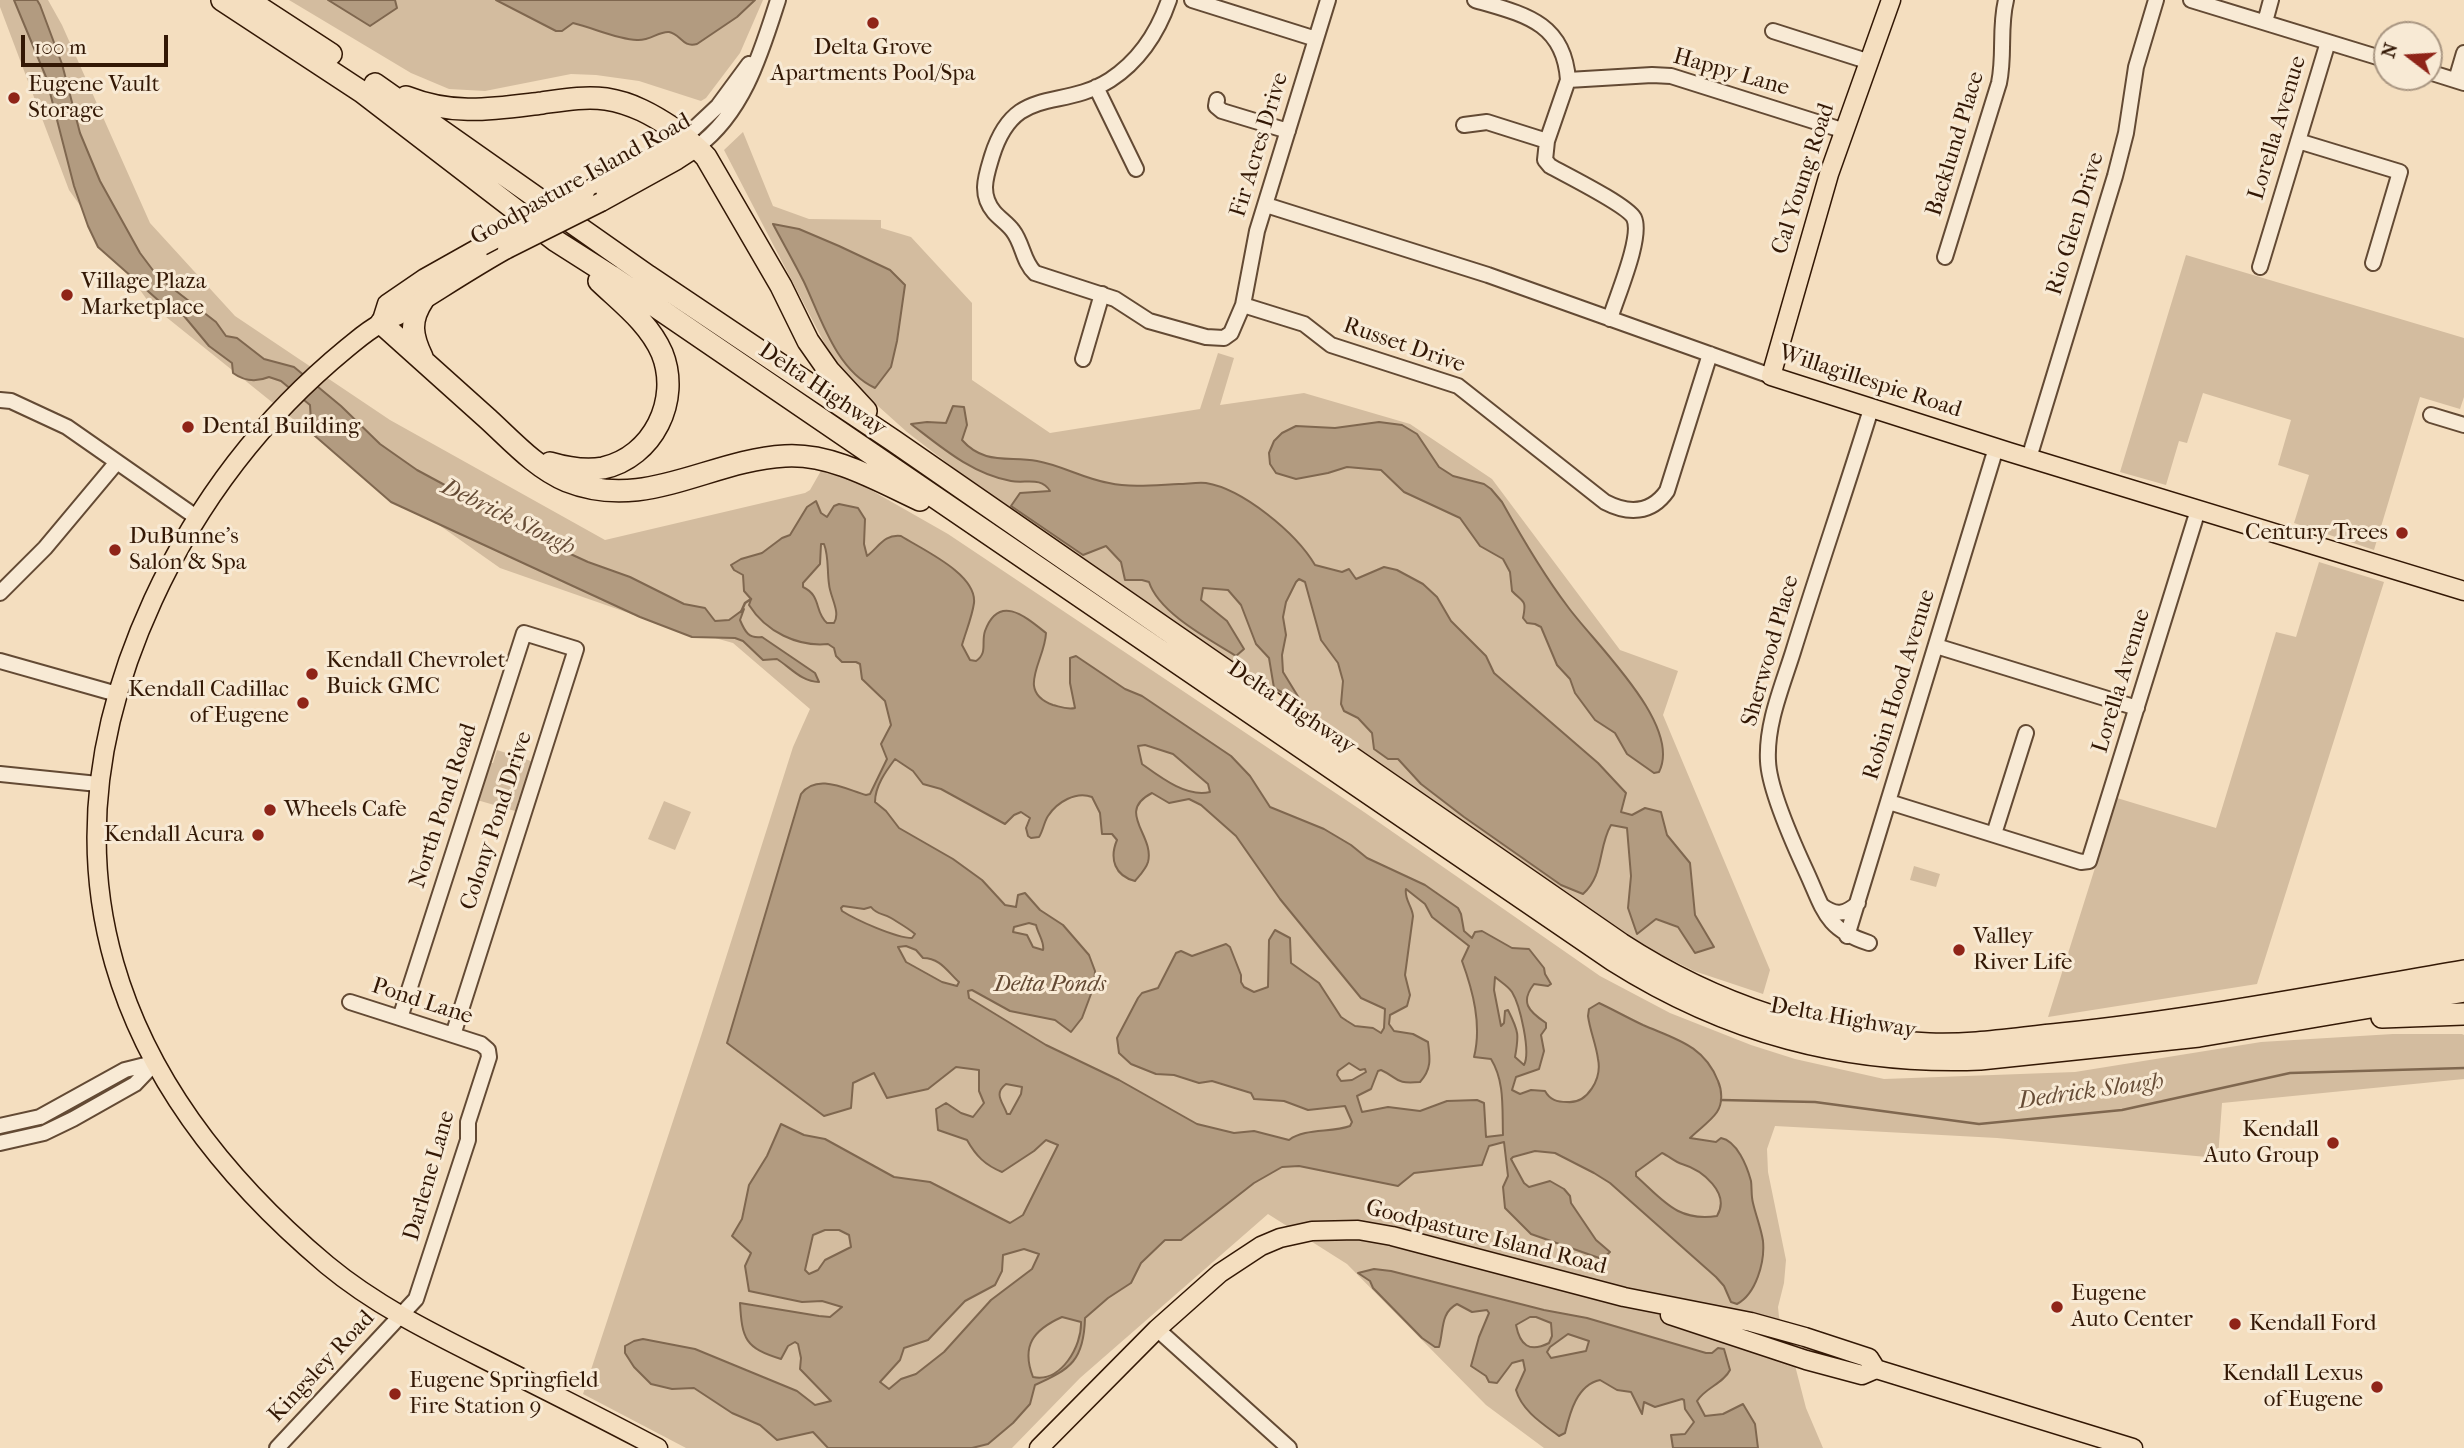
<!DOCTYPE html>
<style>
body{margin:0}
#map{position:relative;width:2464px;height:1448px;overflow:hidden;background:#f4debf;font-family:"IM FELL French Canon",serif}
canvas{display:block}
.north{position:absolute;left:2373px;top:21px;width:70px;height:70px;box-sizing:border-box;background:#f8ead5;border:2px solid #a99682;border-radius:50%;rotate:287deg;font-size:19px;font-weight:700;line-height:28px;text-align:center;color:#331805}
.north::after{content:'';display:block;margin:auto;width:24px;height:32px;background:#8f2418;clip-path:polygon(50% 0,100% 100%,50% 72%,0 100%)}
.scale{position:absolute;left:21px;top:35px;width:147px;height:32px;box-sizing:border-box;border:4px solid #331805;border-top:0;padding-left:9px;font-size:21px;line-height:24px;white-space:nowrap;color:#331805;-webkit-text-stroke:5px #f8ead5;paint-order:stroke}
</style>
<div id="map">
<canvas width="2464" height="1448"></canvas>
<div class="north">N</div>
<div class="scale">100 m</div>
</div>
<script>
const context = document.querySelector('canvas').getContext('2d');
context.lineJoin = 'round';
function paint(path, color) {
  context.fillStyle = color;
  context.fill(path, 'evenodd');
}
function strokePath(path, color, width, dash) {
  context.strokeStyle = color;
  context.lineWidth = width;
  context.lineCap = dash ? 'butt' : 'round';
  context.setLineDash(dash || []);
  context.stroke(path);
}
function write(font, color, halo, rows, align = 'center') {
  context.font = font + ' "IM FELL French Canon",serif';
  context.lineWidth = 6;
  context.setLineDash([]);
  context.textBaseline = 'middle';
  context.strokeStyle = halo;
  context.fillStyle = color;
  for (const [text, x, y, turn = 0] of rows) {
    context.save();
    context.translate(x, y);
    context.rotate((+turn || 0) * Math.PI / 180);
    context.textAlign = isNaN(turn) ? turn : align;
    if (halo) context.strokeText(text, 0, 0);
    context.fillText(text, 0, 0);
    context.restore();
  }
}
const green = new Path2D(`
 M0,0h48l14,25 88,198 85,93 155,104 215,120 200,-47 5,-3 12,-21 40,16 86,49 416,278 236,164 70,37 81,32 44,14 89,20 191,-7 186,-30 132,-8h69l2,1v44l-242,24 -4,55 -221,-20 -222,-12 -8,23 1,23 18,88 -2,23 -6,24 1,10 12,33 15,58 17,40h-279l-58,-43 -139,-141 -79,-50 -188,164 -68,70h-326l-103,-54 118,-358 92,-289 17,-38 -77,-66 -93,-26 -140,-49 -176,-124 -174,-140 -81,-114 -69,-183z
 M289,0h39l42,26 27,-18 -2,-8h368l-23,53 -34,45 -5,3 -62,-20 -43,-6 -25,-1 -86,17 -36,-2 -38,-16z
 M743,132l30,74 36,13 72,1v8l30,9 61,66v77l78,53 150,-24 18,-56 16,5 -14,47 84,-12 106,31 82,55 128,171 58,21 -15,44 107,255 -7,24 -69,-23 -68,-34 -622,-430 -97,-75 -48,-43 -20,-23 -10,-14 -105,-202z
 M2186,255l278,83v59l-4,12 -40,-12 -46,153 -80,-27 15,-48 -31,-10 13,-45 -88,-27 -16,50 -8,-2 -13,44 -46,-13z
 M2319,562l65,20 -127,402 -209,33 69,-219 99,30 60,-196 20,5z
 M497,750l37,12 -11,37 -4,-1 -4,13 -38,-11 12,-37h4z
 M664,801l27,11 -16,38 -27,-11z
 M1914,866l26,8 -4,13 -26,-7z`);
const water = new Path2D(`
 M14,0h23l3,5 22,59 18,69 20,48 40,72 18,24 58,45 10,14 11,2 27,21 30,8 47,39 39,38 37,26 37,20 64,40 70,32 42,15 54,27 21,4 10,13 14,-1 15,-11 -4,11c5,12 9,19 22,17l53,36 4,9c-17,0 -28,-14 -42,-23l-14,1 -20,-19 -8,-3 -43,-1 -52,-20 -249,-115 -84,-73 4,-8 -1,-16 -29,-24 -12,-4c-12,5 -25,4 -36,-4l-1,-10 -23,-17 -25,-30 -17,-8 -69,-61 -10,-21 -14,-40 -28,-109z
 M328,0h67l2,8 -27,18z
 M496,0h259l-18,17 -40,27c-15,4 -16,-10 -28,-12 -10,-1 -19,9 -32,8 -21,-1 -43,-12 -64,-17l-11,8h-6z
 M773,224l26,5 40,17 51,24 15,15 -8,56 -6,26 -16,21c-39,-18 -54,-70 -71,-106 -10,-20 -21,-39 -31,-58z
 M953,406l11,1 3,18 -5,15c22,25 46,16 75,21 24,4 47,18 72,22 22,5 47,2 70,1 8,0 18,-2 27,-1 37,6 90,50 109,82l27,7 7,-3 7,10 28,-12 13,3 26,14 14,13 14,24 35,35 8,17 104,90 28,30 -5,19 11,3 13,-7 16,4 6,23 23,28 5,52 19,32 -19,6 -17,-26 -22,-8 -19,15 -9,-26 3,-32 -4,-48 -16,-3c-13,22 -7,51 -28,69l-22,-9 -97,-68 -43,-33 -23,-25h-10l-14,-10 -2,-16 -14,-15 -14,-7 -3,-7 2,-23 -5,-18 -17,-23 -16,-58 -6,-3 -3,3 -10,20 -3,15 3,18 -4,20 1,17 19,31 -28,-15 -5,-30 -13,-14 -15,-39 -13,-15 -25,-2 -2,12 26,21 17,28 -8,7c-27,-17 -77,-43 -87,-74l-7,-2h-17l-4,-18 -15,-16 -23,9 -72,-49 9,-13 30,-2c-9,-15 -25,-7 -39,-10 -39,-7 -70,-34 -100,-57l16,-2 19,1z
 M1379,422l23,3 15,9 22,33 14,9 31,8 7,5 11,13c20,36 41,72 66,105 26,36 115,118 91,165l-5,1 -27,-19 -12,-21 -20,-13 -20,-27 -5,-14 -13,-14 -16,-38 -6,-3 -8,-1 -4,-5c4,-19 0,-15 -11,-27l-2,-19 -7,-13 -23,-13 -20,-28 -56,-26 -23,-22 -34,-3 -19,6 -32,6 -20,-6 -6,-9 -1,-11 5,-12 8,-8 14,-7 39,2z
 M816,501l5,12 6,4 7,-11 5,-2 19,4 7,11 -1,25 3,12c12,-9 17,-22 34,-20 22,14 76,38 73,67 -2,14 -8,28 -12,42l8,15 6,1c12,-8 5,-18 9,-30 14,-38 41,-14 61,2 -1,28 -31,58 7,72 8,2 14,5 22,3l-5,-25v-25l6,-2 49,33 17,7 89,60 19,20 20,31 54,22 27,16 16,13 58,27 33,23 3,6 3,17 8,7 3,-6 7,-1 30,17 17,1 15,19 1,6 6,10 -3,2 -14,-2c-14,18 -6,27 12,39v5l-5,7 3,16 -5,18 -23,8 -4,13 8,4 11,-4 14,1c5,9 12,11 22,11 21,2 35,-24 31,-43 -2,-15 -8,-28 -10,-43l1,-7 10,-6c15,7 29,15 44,22 32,14 61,20 75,56 4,9 5,22 -1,31 -6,9 -19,18 -27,26l26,4 5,-4c16,3 26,28 30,43 1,7 0,15 2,22 3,13 8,25 10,38 2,21 -7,53 -26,63l-6,-2 -7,-16 -8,-9 -106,-94 -16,-10 -39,-20 -20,-2 -22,6 -2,2 13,24 5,4 21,-6 14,8 6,7 1,7 25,37 14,12 -8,7 -71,-25 -26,-26 -2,-21 5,-11 -4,-34 -15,4 -7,19 -68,8 -16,13 -99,-20 -17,1 -28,16 -73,57h-16l-24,23 -10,20 -23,15 -23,20c-1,42 -14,51 -50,67l-5,19 -17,19 -25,21 -16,4h-144l-15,-16 -36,8 -17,-15 -28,-12 -38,-25 -22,1 -21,-5 -17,-17 -9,-14v-7l9,-5 9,-2 52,10 102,42 18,14 16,-4 -31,-32 1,-11 -3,-14 -3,-2 -7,4 -7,13c-36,-11 -39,-20 -41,-56l79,13 11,1 12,-10 -20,-6 -20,1 -53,-11 -4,-25 6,-13 -19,-17 10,-17 7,-34 18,-29 14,-32 23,11 21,4 69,38 36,5 80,41 13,-8 35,-70 -12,-5 -12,11 -32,21c-17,-7 -26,-16 -35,-32l-29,-10 -2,-21 10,-6 15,10 12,4 11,-14 -5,-12v-21l-23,-3 -28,22 -41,9 -13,-25 -21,10 -2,25 -27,8 -97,-73 74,-249c16,-21 44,-5 65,1l4,-1 17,-35 -6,-15 10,-19 -6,-24 -23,-22 -2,-15 -4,-2h-14l-6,-6 -2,-8 -6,-4c-30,3 -62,-12 -79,-39l2,-6 -7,-8 -1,-16 -9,-5 -3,-5 10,-6 21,-6 20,-15 8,-3 17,-28zM821,544h3c5,13 3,27 5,40 1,13 12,28 5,39h-7c-13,-11 -5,-27 -24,-36v-4l17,-19zM1145,745l28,9 35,30 2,8c-23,6 -50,-15 -68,-28l-4,-18zM895,759l18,12 10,13 18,5 64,35 9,-9 7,-3 9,6 -4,10 2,8 3,2 8,-1c4,-6 5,-15 9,-21 9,-14 28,-25 44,-19l8,16 2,21h10l5,6c-8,19 -2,36 18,41 5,-6 11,-12 13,-19 7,-27 -33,-50 4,-69l17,10 20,-4 12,6 35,31 44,63 81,99 24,11 -1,19 -3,5 -8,-5 -18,-2 -8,-5 -6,-4 -22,-34 -28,-20 -1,-25 -15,-8 -6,10 -1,47 -14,5 -10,-5 -3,-5v-7l-11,-28 -4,-3 -34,12 -11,-5 -5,2 -18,35 -16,5 -4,5 -21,40 2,15 12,11 25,10 18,1 25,8 13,-2 39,12 3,6 30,2 24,9 37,-4 7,16 -2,4c-19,7 -45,2 -61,14l-35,-9 -20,2 -37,-9 -78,-44 -73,-35 -77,-47 -1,-7 4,-1 38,21 45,9 16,12 11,-14 12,-32 1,-15 -6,-16 -26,-30 -23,-15 -15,-17 -7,2 -2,12 -11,-2 -23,-25 -29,-21 -54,-31 -13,-17 -11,-9c0,-16 11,-31 20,-43zM1406,889l19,15 7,13 37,29 -7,15c11,30 20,64 12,96l17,2c14,23 11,49 12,76l-17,2 -2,-34 -7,-3 -30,1 -27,10 -32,-4 -26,5 -5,-16 14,-7 7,-18 3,-1c20,9 12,14 39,12 12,-13 10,-24 8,-40l-15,-8 -19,-3 -5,-7 1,-9 17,-9 3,-11 -5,-20 8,-59c-1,-10 -9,-17 -7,-27zM843,906l21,3 7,-2c6,8 12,6 20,11 8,5 17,10 24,16l-3,4c-16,0 -56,-18 -70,-27l-1,-3zM1029,923l7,2c2,9 9,18 7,25l-10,-3 -6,-12 -14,-3 1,-5zM906,946l10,4 7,8c17,0 24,13 36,24l-2,4 -15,-4 -36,-20 -8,-15zM1495,977c6,5 13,9 17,15 8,13 19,60 12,73l-9,-8c4,-22 4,-25 -7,-47l-3,1 -1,12 -3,3 -7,-36zM1349,1063l11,7 5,-1 1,3 -14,8 -11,1 -4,-6 1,-4zM1006,1084l16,3 -1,7 -11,20h-3c-4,-12 -14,-20 -1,-30zM1662,1153c7,3 13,9 20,11 20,6 49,29 35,52 -40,6 -54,-16 -81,-40v-4zM825,1230h14l10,5 2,12 -26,13 -7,10 -9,4 -4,-4 8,-35zM1024,1249l15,5 -7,15 -41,31 -47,52 -28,22 -15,5 -12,10 -9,-7 20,-22 4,-12 24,-8 37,-39 30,-16 7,-14 1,-16zM1062,1317l19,5c1,24 -20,61 -48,55 -12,-31 0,-47 29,-60z
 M1374,1269l17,2 153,39 43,8 119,35h6l6,-5 6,1 6,21c-7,14 -24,17 -33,31l8,15 18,-2 20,-10 12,20 3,24h-85l-2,-13 14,-1 9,-12 -9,-13 -1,-9 -2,-1 -27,8 -11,-5 -2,12 -11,-22 -14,-2 -17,-10c-23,5 -30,32 -35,53l-6,3c-16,-12 -37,-25 -43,-46l9,-20 -2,-10 -11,3 -15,20 -8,-1 -3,-6 -15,-10 8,-29 10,-24 -2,-3 -15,2 -15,-8c-17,9 -13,26 -18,43h-4l-13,-9 -49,-50 -3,-7 -12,-8zM1530,1317h6l15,6 1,13 -3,7c-20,10 -29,2 -33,-18zM1568,1334l21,7 -3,10 -35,7 -4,-6 3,-5z`);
const stream = new Path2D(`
 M741,612l4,-9 6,-4
 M1721,1100l94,2 164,22 143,-14 168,-37 174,-5`);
const minor = new Path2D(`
 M1169,0c-11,32 -30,61 -59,80 -51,32 -95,3 -118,76 -6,20 -13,38 2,56 6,7 14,12 19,19 10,13 10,31 22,42l80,26 34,22 57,16 18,1 7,-5 12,-28 61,19 27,21 127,41 147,116c23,12 46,12 62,-11l43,-137
 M1192,0l124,39
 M1475,0c47,14 89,21 93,80l84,-5 19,1 174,55
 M2191,0l196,60
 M2265,22l6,-22
 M1773,31l97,31
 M2429,72l35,11
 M1568,80l-21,61 -2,19 5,6c16,9 77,39 84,52 9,19 -18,80 -24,101
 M2456,80l8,-27
 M1096,87l40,82
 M1217,100l-1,6 6,5 66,20
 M1464,125l23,-3 60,19
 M685,137l33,-31 31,-42
 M2298,141l102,31 -27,91
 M697,147c47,-35 64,-94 81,-147
 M1266,205l222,70 283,101
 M1945,257l54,-174c6,-28 0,-55 7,-83
 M2260,267l68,-225
 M1243,305l14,-74 71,-231
 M1083,359l19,-65
 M0,400l11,1 56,26 129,90
 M2431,415l33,10
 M2029,458l86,-282 11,-43 10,-66 20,-67
 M0,593l45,-45 72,-86
 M1936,646l201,62
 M0,661l117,33
 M0,774l98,10
 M1889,802l192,60 8,-1 109,-351
 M1994,834l32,-101
 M1821,905c14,11 24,10 37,-2
 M1847,936l149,-488
 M1869,943c-44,-14 -45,-33 -63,-72 -12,-26 -37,-83 -38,-110 -2,-37 14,-74 25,-109 25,-81 53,-162 78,-243
 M400,1018l124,-385 52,16 -123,386
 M0,1126l40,-9 85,-47 28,-7
 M0,1143l44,-10 29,-14 62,-35 20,-21
 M1157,1329l132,119
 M277,1448l139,-149 52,-159v-18l21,-65 -1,-7 -7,-6 -131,-42`);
const major = new Path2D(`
 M1891,0l-62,174 -58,202 238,76 455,139
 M585,192l81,-42 19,-13
 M601,202l76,-42 20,-13
 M507,249c-36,20 -70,43 -105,64 -7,5 -15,6 -22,11 -12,6 -23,16 -33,24 -84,69 -149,154 -194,252 -121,263 -40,485 174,665 47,39 101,66 155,93 59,30 118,59 176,90
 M381,323l6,-19 38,-26 57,-32
 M1670,1315l136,45 56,15 14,-6
 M1039,1448l118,-119 63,-56 41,-27 19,-8 32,-7 46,-1 34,6 232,61 127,25 54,15 64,21 7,11 257,79`);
const highway = new Path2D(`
 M222,0l140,92 194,149 55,35 1002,684c114,72 232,104 367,99l219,-23 265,-45
 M248,0l83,54
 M375,84l273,192 246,165 727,503c94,61 195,95 308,100 43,2 89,-6 132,-10 135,-14 269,-40 403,-63
 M406,97c48,19 86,12 136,6 21,-3 43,-7 64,-4 26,4 47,16 68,30 11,9 22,17 32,28l75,129 27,55 21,30 37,40
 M381,323c36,32 71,64 107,96 24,22 48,49 79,62 78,31 142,-21 218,-25 47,-3 94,25 135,44
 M422,357c-10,-21 -13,-36 1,-57
 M550,463c17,5 36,8 53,5 50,-11 78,-68 59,-115 -13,-30 -40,-50 -63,-72
 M2382,1017l82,-3`);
const majorBridge = new Path2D(`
 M482,246l103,-54
 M507,249l94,-47`);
const markers = [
 [873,23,7,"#8f2418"],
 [14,98,7,"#8f2418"],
 [67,295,7,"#8f2418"],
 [188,427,7,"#8f2418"],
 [2402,533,7,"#8f2418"],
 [115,550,7,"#8f2418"],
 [312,674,7,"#8f2418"],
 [303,703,7,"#8f2418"],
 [270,810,7,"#8f2418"],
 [258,835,7,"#8f2418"],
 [1959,950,7,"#8f2418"],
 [2333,1143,7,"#8f2418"],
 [2057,1307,7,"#8f2418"],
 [2235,1324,7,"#8f2418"],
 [2377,1387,7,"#8f2418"],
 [395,1394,7,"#8f2418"]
];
const poiNames = [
 ["Delta Grove",873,48,"center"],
 ["Apartments Pool/Spa",873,74,"center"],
 ["Eugene Vault",28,85],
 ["Storage",28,111],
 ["Village Plaza",81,282],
 ["Marketplace",81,308],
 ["Dental Building",202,427],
 ["Century Trees",2388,533,"right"],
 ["DuBunne's",129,537],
 ["Salon & Spa",129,563],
 ["Kendall Chevrolet",326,661],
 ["Buick GMC",326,687],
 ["Kendall Cadillac",289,690,"right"],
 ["of Eugene",289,716,"right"],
 ["Wheels Cafe",284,810],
 ["Kendall Acura",244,835,"right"],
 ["Valley",1973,937],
 ["River Life",1973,963],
 ["Kendall",2319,1130,"right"],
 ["Auto Group",2319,1156,"right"],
 ["Eugene",2071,1294],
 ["Auto Center",2071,1320],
 ["Kendall Ford",2249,1324],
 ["Kendall Lexus",2363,1374,"right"],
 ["of Eugene",2363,1400,"right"],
 ["Eugene Springfield",409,1381],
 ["Fire Station 9",409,1407]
];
const streetNames = [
 ["Happy Lane",1731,73,16],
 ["Lorella Avenue",2278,128,-73],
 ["Backlund Place",1956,144,-73],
 ["Fir Acres Drive",1260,145,-73],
 ["Cal Young Road",1804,179,-72],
 ["Goodpasture Island Road",581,180,-29],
 ["Rio Glen Drive",2076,224,-73],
 ["Russet Drive",1404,346,19],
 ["Willagillespie Road",1870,382,18],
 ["Delta Highway",822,390,34],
 ["Sherwood Place",1771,651,-74],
 ["Lorella Avenue",2122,681,-73],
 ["Robin Hood Avenue",1900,685,-73],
 ["Delta Highway",1291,708,34],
 ["North Pond Road",444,806,-72],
 ["Colony Pond Drive",497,821,-72],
 ["Pond Lane",422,1002,18],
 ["Delta Highway",1843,1019,10],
 ["Darlene Lane",430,1176,-74],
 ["Goodpasture Island Road",1486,1238,14],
 ["Kingsley Road",322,1367,-47]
];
const parkNames = [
 ["Delta Ponds",1050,985]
];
const waterNames = [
 ["Debrick Slough",508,518,26],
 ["Dedrick Slough",2091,1092,-8]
];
paint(green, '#d3bc9f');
paint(water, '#b29b80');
strokePath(water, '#7f674f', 2);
strokePath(stream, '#7f674f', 2.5);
strokePath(minor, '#634a34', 18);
strokePath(major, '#331805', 21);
strokePath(highway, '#331805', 24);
strokePath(minor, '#f8ead5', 14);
strokePath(major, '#f4debf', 18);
strokePath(highway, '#f4debf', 21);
strokePath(majorBridge, '#331805', 21, []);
strokePath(majorBridge, '#f4debf', 18);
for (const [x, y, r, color] of markers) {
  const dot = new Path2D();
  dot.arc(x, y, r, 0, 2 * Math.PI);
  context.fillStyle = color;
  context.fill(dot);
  strokePath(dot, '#f8ead5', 2.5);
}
write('23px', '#331805', '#f8ead5', poiNames, 'left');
write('23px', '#331805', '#f8ead5', streetNames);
write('italic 23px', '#634933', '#f8ead5', parkNames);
write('italic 24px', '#664c36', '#f8ead5', waterNames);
</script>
